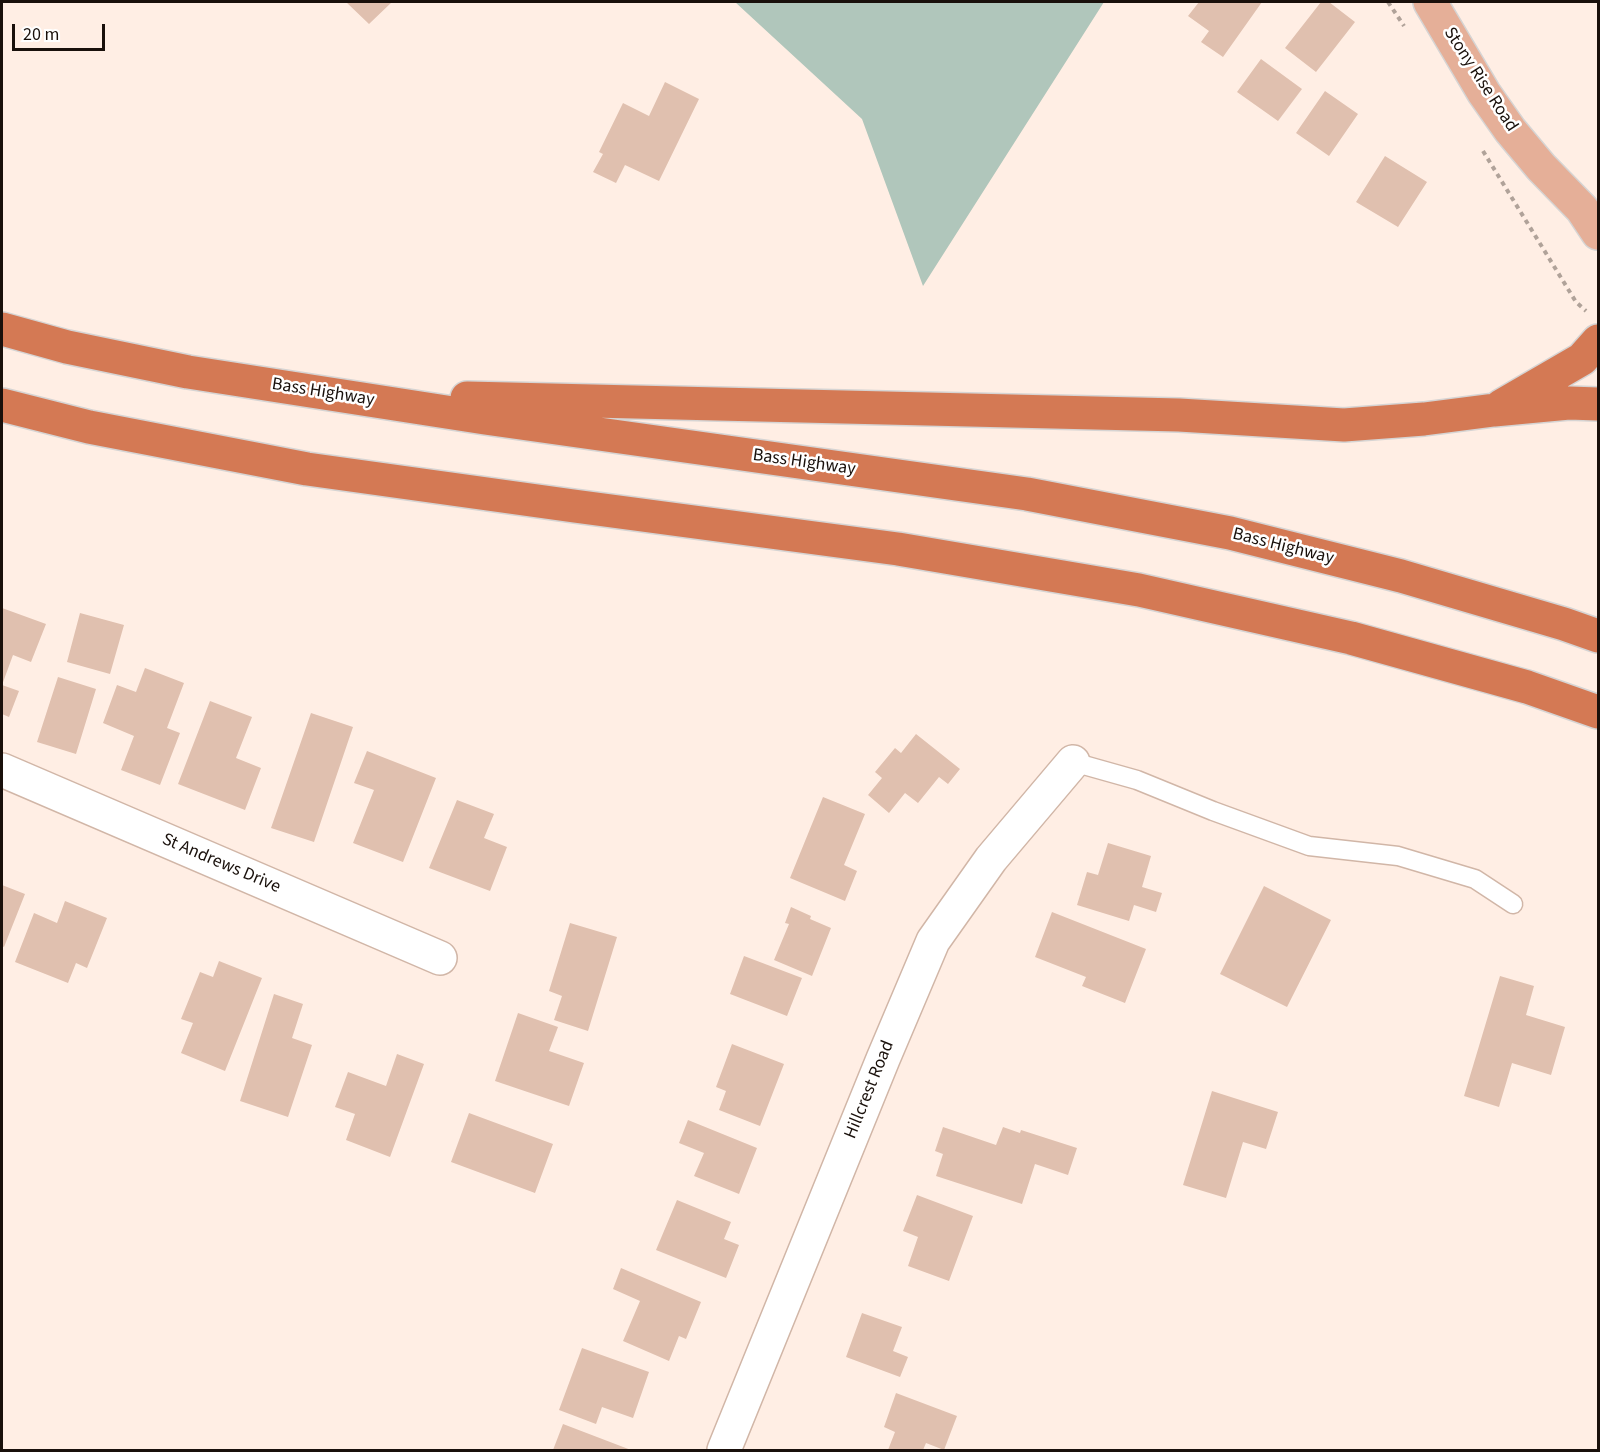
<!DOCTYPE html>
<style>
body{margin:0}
#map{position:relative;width:1600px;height:1452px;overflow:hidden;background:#ffeee4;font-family:"Source Sans 3",sans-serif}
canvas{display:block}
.frame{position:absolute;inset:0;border:3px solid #19100b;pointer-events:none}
.scale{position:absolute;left:12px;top:24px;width:93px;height:27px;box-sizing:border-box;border:3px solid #19100b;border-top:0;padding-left:8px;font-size:18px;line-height:21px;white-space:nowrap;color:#19100b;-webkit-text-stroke:4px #fff;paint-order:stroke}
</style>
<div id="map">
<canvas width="1600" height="1452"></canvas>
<div class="frame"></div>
<div class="scale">20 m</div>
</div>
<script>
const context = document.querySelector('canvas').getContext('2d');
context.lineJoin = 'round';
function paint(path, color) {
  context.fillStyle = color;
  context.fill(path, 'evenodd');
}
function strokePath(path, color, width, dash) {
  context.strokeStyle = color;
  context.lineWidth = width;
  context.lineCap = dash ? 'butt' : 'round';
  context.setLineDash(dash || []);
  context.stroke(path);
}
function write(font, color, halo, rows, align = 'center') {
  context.font = font + ' "Source Sans 3",sans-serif';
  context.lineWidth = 5;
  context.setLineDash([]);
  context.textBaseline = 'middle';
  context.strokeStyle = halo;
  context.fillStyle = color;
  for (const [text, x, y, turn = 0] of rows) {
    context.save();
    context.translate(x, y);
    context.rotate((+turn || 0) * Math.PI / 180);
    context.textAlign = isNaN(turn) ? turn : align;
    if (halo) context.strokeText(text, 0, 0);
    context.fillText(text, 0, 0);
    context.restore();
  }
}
const green = new Path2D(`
 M735,2h369l-181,284 -61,-167z`);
const building = new Path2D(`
 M346,2h46l-23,22z
 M1199,2h63l-39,55 -22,-15 8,-11 -21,-15z
 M1321,2h8l26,20 -39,50 -31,-24z
 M1261,59l41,30 -24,32 -41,-29z
 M665,82l34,17 -40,82 -34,-16 -9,18 -23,-11 10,-18 -4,-2 24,-49 26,13z
 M1325,91l33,23 -29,42 -33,-23z
 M1385,156l42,26 -29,45 -42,-25z
 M2,608l44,16 -15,38 -18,-7 -11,30 17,6 -10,26 -7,-3z
 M80,613l44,12 -14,49 -43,-12z
 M145,668l39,15 -17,45 13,5 -20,52 -39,-15 13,-34 -31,-13 14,-38 19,7z
 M58,677l38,12 -20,65 -39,-12z
 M210,701l42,16 -16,41 25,10 -16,42 -67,-26z
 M311,713l42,14 -39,115 -43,-14z
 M916,734l44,35 -12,15 -9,-7 -21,26 -13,-10 -16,20 -21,-18 14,-17 -7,-6 20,-24 6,5z
 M367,751l69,27 -33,84 -50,-19 21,-53 -20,-7z
 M823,797l42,17 -21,51 13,6 -12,30 -55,-23z
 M457,800l37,14 -10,24 23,9 -17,44 -61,-23z
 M1108,843l43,13 -9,31 20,6 -6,19 -22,-7 -5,16 -52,-16 10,-33 11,3z
 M2,885l23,9 -21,53 -2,-1z
 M1264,886l67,34 -44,87 -67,-33z
 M65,901l42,17 -20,50 -11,-5 -8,20 -53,-21 19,-49 23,10z
 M791,907l20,9 -1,3 21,9 -19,48 -38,-16 15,-36 -4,-1z
 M1052,912l94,37 -21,54 -43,-17 4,-9 -51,-20z
 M570,923l47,14 -29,94 -34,-11 8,-24 -13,-5z
 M744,956l58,22 -15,38 -57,-22z
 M219,961l43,17 -37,93 -44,-18 12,-30 -12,-4 19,-47 13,5z
 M1500,976l34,10 -8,29 39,12 -14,48 -39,-12 -13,44 -35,-11z
 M274,994l29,10 -11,34 20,7 -24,72 -48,-16z
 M518,1013l40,14 -9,24 35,12 -15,43 -74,-25z
 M732,1044l52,20 -24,62 -41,-16 7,-19 -10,-4z
 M397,1054l27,10 -34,93 -44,-17 9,-26 -20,-7 13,-35 38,14z
 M1212,1091l66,21 -12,37 -23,-7 -17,56 -43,-13z
 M469,1113l84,31 -18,49 -84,-31z
 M688,1120l69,28 -18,46 -45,-18 10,-23 -25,-10z
 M943,1127l53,18 7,-18 17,6 1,-3 56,18 -9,27 -33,-11 -13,40 -86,-28 7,-22 -8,-3z
 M917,1195l56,21 -24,65 -41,-15 10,-29 -15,-6z
 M677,1200l54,22 -7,17 15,6 -13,33 -70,-28z
 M621,1268l80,34 -15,37 -7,-3 -10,25 -46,-20 17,-40 -27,-12z
 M862,1313l40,14 -9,24 15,6 -8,20 -54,-20z
 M582,1348l67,24 -16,46 -31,-11 -6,17 -37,-14z
 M896,1393l61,23 -13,34 -18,-7 -3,7h-35l7,-18 -11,-5z
 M563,1424l68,26h-78z`);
const path = new Path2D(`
 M1388,2l16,24
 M1483,151l93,151 10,9`);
const lane = new Path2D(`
 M1073,762l64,18 76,31 96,35 89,10 77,23 38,25`);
const street = new Path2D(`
 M2,770l438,188
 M724,1450l159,-391 50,-118 58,-82 82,-97`);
const primary = new Path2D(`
 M1430,2l54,91 26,37 31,37 41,42 16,24`);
const highway = new Path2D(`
 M2,329l65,18 121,25 297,46 542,76 203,39 171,43 163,48 34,12
 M467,398l712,17 165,10 80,-6 70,-9 75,-7 29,1
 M2,405l87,22 218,42 267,37 324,43 241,41 212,48 176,49 71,25
 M1501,406l81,-47 16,-18`);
const streetNames = [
 ["Stony Rise Road",1480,80,57],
 ["Bass Highway",323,393,9],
 ["Bass Highway",804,463,8],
 ["Bass Highway",1283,547,14],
 ["St Andrews Drive",221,864,23],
 ["Hillcrest Road",870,1090,-68]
];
paint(green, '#b0c6bb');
paint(building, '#e0c0af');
strokePath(lane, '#d1b6a7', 21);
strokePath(street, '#d1b6a7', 36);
strokePath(primary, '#d6d4d3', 36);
strokePath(highway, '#d6d4d3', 36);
strokePath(path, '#b0a299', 4, [4.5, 4.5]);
strokePath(lane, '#fff', 18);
strokePath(street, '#fff', 33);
strokePath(primary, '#e5af98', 33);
strokePath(highway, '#d47954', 33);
write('18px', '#19100b', '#fff', streetNames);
</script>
